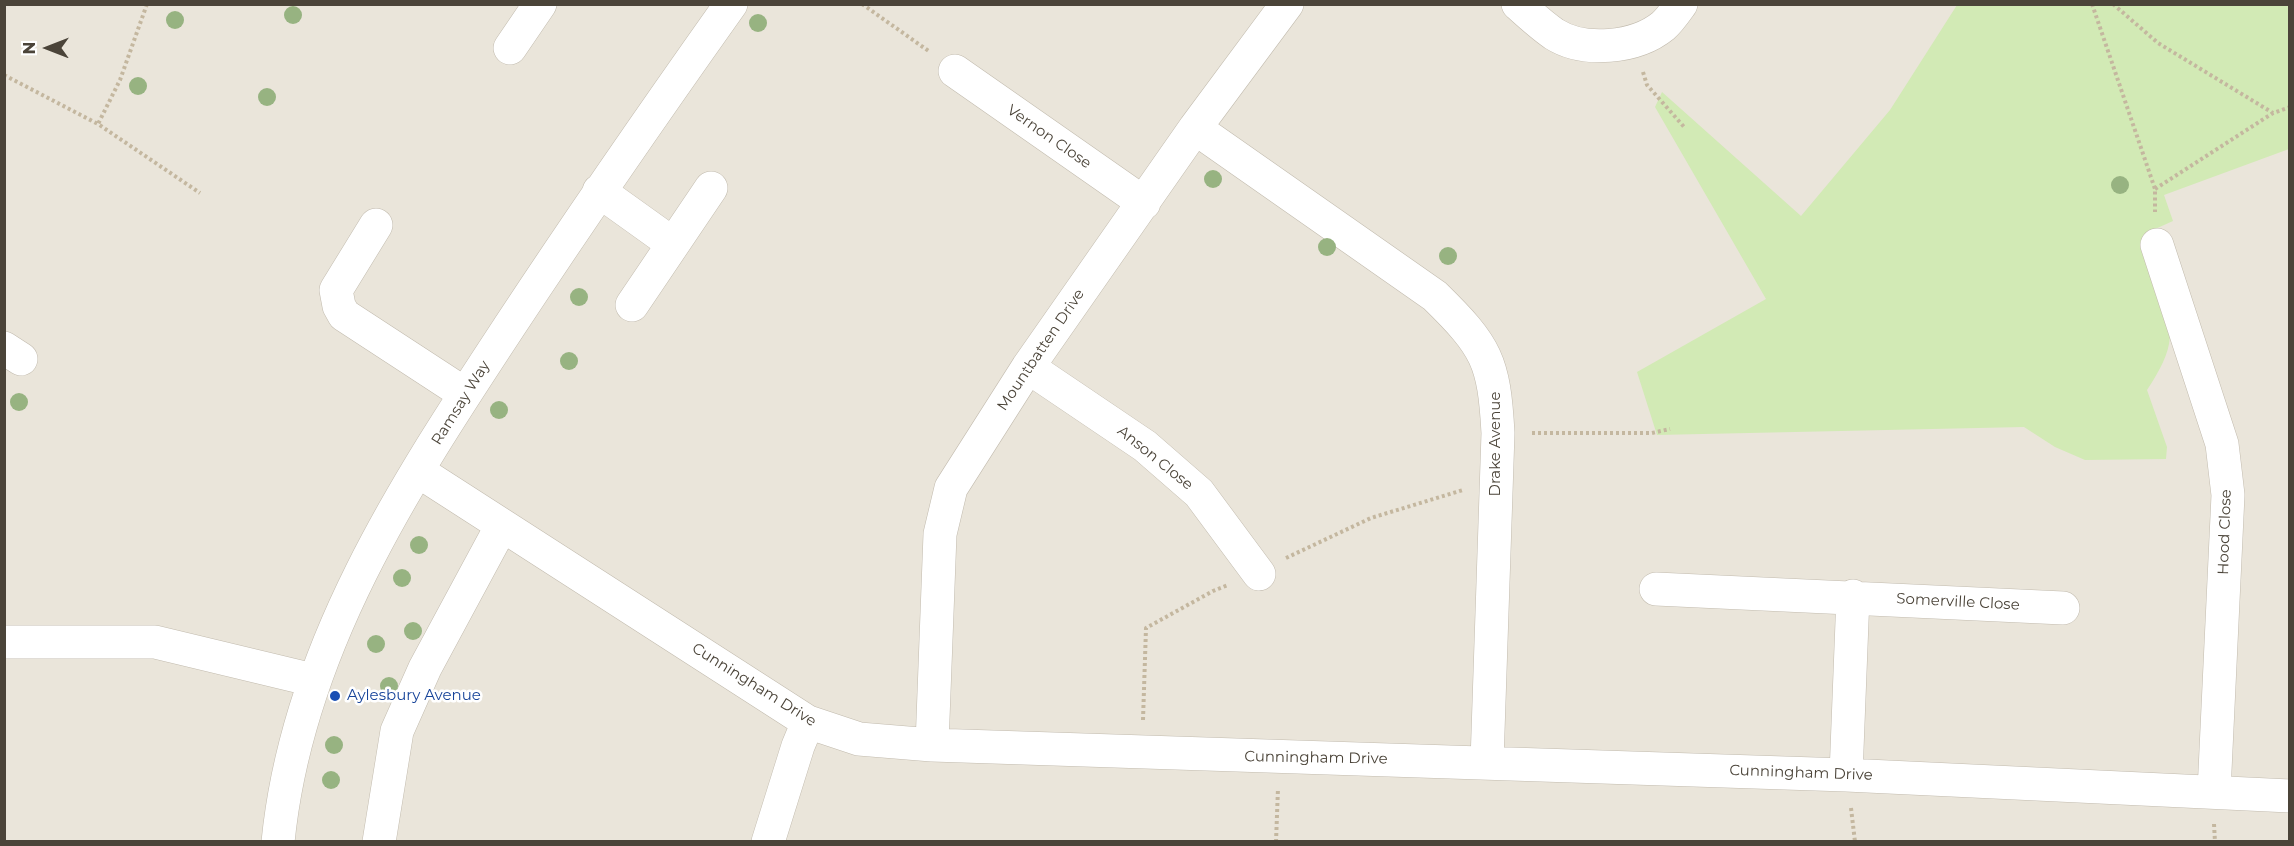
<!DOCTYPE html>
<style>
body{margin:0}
#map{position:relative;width:2294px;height:846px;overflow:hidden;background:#f6f3ec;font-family:Montserrat,sans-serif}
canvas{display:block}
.frame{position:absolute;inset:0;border:6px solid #4b4439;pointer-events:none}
.north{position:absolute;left:18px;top:18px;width:60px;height:60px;-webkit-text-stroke:4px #fff;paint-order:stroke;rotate:270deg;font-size:16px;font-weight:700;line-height:24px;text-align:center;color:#4b4439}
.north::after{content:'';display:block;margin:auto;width:21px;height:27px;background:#4b4439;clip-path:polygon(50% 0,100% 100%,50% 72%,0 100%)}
</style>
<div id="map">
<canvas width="2294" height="846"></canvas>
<div class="frame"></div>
<div class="north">N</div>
</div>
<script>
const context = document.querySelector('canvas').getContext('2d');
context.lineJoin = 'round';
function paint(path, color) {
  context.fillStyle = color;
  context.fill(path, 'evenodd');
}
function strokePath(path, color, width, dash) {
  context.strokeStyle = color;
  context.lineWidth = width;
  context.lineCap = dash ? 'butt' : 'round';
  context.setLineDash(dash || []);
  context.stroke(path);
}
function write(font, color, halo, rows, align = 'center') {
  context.font = font + ' Montserrat,sans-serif';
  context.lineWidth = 5;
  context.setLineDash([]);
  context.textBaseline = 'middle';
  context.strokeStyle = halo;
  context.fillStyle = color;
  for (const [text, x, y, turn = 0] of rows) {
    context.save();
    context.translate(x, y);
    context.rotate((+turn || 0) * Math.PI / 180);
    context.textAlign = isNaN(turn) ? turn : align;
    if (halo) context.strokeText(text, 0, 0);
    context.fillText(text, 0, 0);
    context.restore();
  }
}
const residential = new Path2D(`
 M5,5h2284v836l-2284,1z`);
const green = new Path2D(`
 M1957,5h332v144l-125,46 9,26 -29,13c11,33 32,74 25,110 -3,16 -13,32 -22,46l20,57 -1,12 -81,1 -30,-13 -31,-20 -367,8 -20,-63 129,-73 -111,-192 7,-15 139,124 89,-106z`);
const path = new Path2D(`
 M147,4l-27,76 -22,44 102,69
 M862,4l68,48
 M2092,4l63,185v23
 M2113,4l45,39 115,70
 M1643,72l4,13 38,43
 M4,75l94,49
 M2155,189l118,-76 17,-6
 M1532,433h120l18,-4
 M1286,558l85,-40 92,-28
 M1143,720l3,-92 67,-37 15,-6
 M1851,808l4,34
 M2214,824l1,18
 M1276,842l2,-54`);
const minor = new Path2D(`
 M1518,4c11,10 23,21 36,30 30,19 82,14 109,-8 7,-6 13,-15 18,-22
 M510,48l30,-44
 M955,71l189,132
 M1195,128l240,168c52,51 59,65 63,137l-11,329
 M599,191l74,53
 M376,225l-40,65 3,16 5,9 121,79
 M2157,245l65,199 6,51 -14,297
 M632,305l79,-117
 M4,348l17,11
 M1028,367l117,79 54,47 60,81
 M418,471l390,251 51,17 73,6 914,30 444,21
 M1656,589l407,19
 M4,642h151l158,38
 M932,745l8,-211 11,-46 77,-121 167,-239 92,-124
 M1846,775l7,-179
 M278,842c19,-193 127,-357 231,-515 72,-109 146,-216 222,-323
 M379,842l18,-111 28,-63 76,-141
 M768,842l30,-96 10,-24`);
const trees = [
 [293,15],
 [175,20],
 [758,23],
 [138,86],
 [267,97],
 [1213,179],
 [2120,185],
 [1327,247],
 [1448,256],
 [579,297],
 [569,361],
 [19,402],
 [499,410],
 [419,545],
 [402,578],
 [413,631],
 [376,644],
 [389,686],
 [334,745],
 [331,780]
];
const markers = [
 [335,696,6,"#1a4fb4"]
];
const streetNames = [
 ["Vernon Close",1049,137,35],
 ["Mountbatten Drive",1041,350,-56],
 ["Ramsay Way",461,403,-58],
 ["Drake Avenue",1496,444,-90],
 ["Anson Close",1155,458,39],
 ["Hood Close",2225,532,-88],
 ["Somerville Close",1958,602,3],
 ["Cunningham Drive",754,685,32],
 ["Cunningham Drive",1316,758,1],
 ["Cunningham Drive",1801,773,2]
];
const transitNames = [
 ["Aylesbury Avenue",347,696]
];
paint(residential, '#eae5da');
paint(green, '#d2eab5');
strokePath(minor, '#c2bbae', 34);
strokePath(path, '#c4b79f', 4, [3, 3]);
strokePath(minor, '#fff', 33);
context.fillStyle = '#97b381';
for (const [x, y] of trees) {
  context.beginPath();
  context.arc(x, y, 9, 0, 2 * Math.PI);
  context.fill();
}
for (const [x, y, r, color] of markers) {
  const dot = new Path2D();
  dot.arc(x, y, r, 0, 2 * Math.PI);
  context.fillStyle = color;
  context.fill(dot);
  strokePath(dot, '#fff', 2);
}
write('15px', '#4b4439', '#fff', streetNames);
write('15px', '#164399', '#fff', transitNames, 'left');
</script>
